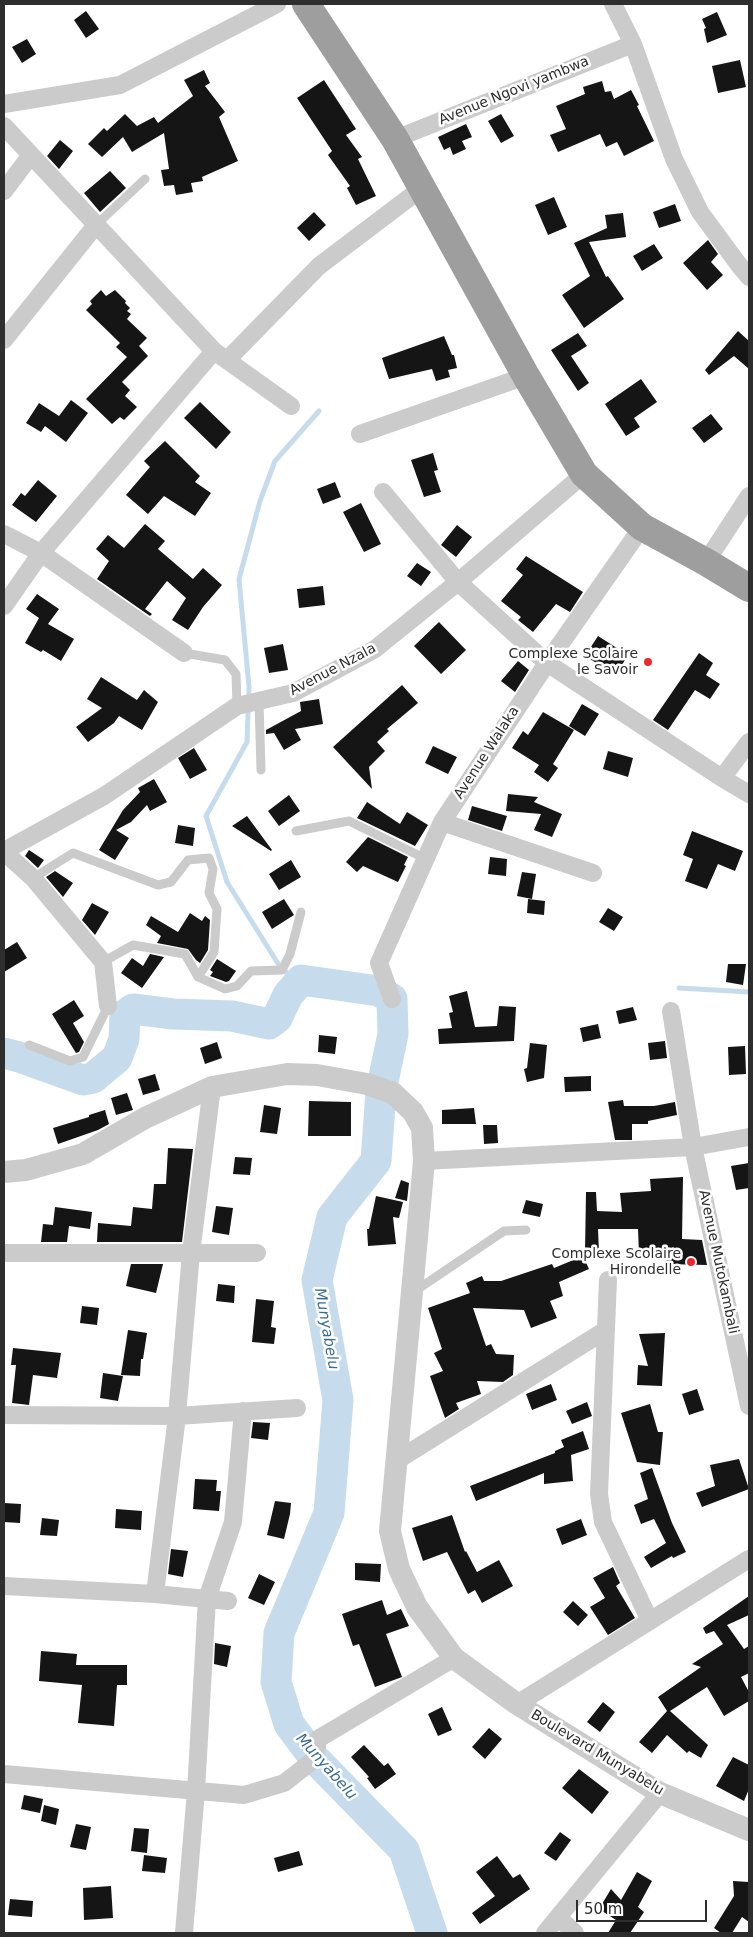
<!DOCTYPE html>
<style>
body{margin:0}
#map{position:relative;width:753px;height:1937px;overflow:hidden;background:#fff;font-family:"DejaVu Sans",sans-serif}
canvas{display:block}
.frame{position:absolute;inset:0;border:5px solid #2e2e2e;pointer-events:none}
.scale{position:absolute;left:576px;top:1900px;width:131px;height:22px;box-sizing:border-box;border:2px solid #2e2e2e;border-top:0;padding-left:6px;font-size:15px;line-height:18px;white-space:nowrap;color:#2e2e2e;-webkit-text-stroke:4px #fff;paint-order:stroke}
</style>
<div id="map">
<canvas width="753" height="1937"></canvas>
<div class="frame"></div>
<div class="scale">50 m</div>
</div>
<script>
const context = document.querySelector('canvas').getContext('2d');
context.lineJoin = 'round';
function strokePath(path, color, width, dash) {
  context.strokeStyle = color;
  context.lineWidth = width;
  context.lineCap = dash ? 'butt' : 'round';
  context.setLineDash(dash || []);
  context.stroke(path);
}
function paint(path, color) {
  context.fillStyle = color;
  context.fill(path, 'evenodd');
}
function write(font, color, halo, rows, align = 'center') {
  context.font = font + ' "DejaVu Sans",sans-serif';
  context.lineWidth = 5;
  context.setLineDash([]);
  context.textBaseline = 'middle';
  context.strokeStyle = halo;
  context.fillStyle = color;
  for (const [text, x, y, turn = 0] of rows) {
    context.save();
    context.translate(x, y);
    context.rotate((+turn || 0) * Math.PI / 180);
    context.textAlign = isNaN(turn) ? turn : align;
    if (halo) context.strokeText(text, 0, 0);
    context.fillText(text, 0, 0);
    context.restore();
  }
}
const stream = new Path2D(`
 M301,980l-19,-10 -55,-88 -21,-66 41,-74 2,-55 -10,-108 21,-78 15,-40 44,-50
 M679,988l70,4`);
const river = new Path2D(`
 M4,1053l15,4 64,23 10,-2 24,-20 7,-19 1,-24 8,-6 40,5 59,2 37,8 8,-6 11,-23 13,-15 78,11 13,8 1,35 -12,57 -5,70 -44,56 -15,63 21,120 -9,113 -50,120 -3,49 13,42 26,35 89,91 28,83`);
const building = new Path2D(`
 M86,11l13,18 -13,9 -12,-18z
 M717,12l10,23 -20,8 -3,-14 2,-1 -4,-9z
 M27,39l9,15 -14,9 -10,-16z
 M740,60l6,27 -28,6 -6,-27z
 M204,70l6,13 -5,3 20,26 -6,5 19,44 -36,16 1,4 -12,2 2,9 -17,3 -2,-10 -10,1 -3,-16 8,-1 -5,-36 -32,19 -9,-15 -21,20 -14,-13 16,-16 3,3 18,-17 12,12 17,-9 4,6 35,-27 -9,-16z
 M324,80l32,49 -10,6 16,22 -4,2 18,37 -20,9 -9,-17 3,-2 -22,-31 4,-4 -35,-53z
 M602,81l3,11 6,-1 3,8 17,-9 8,15 -2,1 17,35 -30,15 -7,-14 -11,5 -6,-13 -42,18 -8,-17 16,-6 -10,-23 29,-12 -2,-7z
 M501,114l13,22 -13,7 -13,-22z
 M466,124l6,13 -10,4 4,8 -13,6 -3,-8 -6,3 -6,-13z
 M60,140l13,11 -14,18 -12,-13z
 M110,171l16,17 -26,24 -16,-19z
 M554,197l13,30 -19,8 -13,-30z
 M675,204l6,17 -22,7 -6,-16z
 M314,212l12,13 -17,16 -12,-13z
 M623,213l3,24 -37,5 17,35 2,-1 16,23 -40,29 -22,-33 28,-19 -16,-33 33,-15 -2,-13z
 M708,240l10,14 -7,8 12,13 -16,15 -24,-27z
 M654,244l9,14 -21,13 -9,-15z
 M101,290l5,6 9,-6 11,11 -1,2 5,5 -3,3 4,3 -4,5 20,19 -8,8 9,10 -26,26 8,8 -5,6 12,11 -13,13 -4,-3 -8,7 -26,-25 41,-42 -11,-10 4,-4 -34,-33 6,-6 -2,-3z
 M738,331l11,10v28l-15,-13 -25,19 -4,-5z
 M578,333l9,13 -16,10 18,27 -11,8 -27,-41z
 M444,336l8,19h2l3,13 -9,2 2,7 -14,4 -4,-12 -43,10 -7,-21z
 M641,379l16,23 -23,16 6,9 -14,9 -21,-32z
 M71,400l17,13 -22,29 -21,-16 -4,6 -15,-9 13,-20 20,13z
 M200,402l31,30 -15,17 -32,-31z
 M711,414l12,15 -19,14 -12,-15z
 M165,441l35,35 -5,6 16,11 -16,23 -31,-20 -16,18 -22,-19 24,-28 -6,-6z
 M433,453l5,17 -4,1 7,21 -17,5 -13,-37z
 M38,480l19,16 -21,26 -24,-17 9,-12 4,3z
 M335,482l6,15 -18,7 -6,-15z
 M361,503l20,41 -17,8 -21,-40z
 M145,524l20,17 -7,8 35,30 10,-11 19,17 -19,22 -15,23 -16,-10 14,-22 -19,-17 -22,28 7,5 -2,2 -53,-37 12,-18 -13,-12 12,-14 16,13z
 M457,525l15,12 -16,20 -15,-12z
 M526,556l57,36 -13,20 -14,-8 -23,28 -15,-12 3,-3 -20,-16 22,-26 -7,-6z
 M417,563l14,9 -10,14 -14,-10z
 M323,586l2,19 -26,3 -2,-19z
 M37,594l22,15 -11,15 26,15 -13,22 -18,-11 -2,2 -16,-9 14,-25 -13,-9z
 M439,622l27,28 -25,24 -27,-28z
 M598,636l30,19 -12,20 -31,-19z
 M283,644l5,26 -19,3 -5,-25z
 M699,653l14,10 -7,12 14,9 -10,15 -15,-9 -27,40 -15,-10z
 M518,661l11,9 -14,22 -14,-11z
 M101,677l36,23 7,-10 14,12 -16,28 -23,-14 -5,7 -26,19 -12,-15 26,-19 -15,-9z
 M402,685l16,18 -31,26 2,2 -12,11 8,9 -16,16 3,22 -39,-42z
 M319,699l4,25 -28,5 6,11 -17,10 -10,-17 -8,1v-4l35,-19 -1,-9z
 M582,704l17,10 -14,22 -16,-10z
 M543,712l31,18 -21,34 5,4 -10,14 -14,-10 5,-7 -27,-17 11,-17 5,4z
 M433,746l24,11 -9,17 -23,-11z
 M194,748l13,22 -17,9 -12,-21z
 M608,751l25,7 -5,19 -25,-8z
 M154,779l13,23 -17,9 -3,-6 -16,17 -15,8 13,8 -14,22 -16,-10 24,-40 17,-18 -2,-4z
 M508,794l30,3 -4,5 28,12 -10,23 -18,-7 7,-16 -35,-3z
 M289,795l11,16 -21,15 -11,-15z
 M367,802l33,22 7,-12 21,13 -13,21 -58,-28z
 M472,806l35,10 -5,15 -34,-11z
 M247,816l25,34 -1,1 -39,-25z
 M178,825l17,3 -2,18 -18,-3z
 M692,831l51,20 -8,20 -17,-7 -11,25 -22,-8 8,-22 -10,-4z
 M368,837l40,20 -4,8 2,1 -8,16 -35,-16 -6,6 -11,-10z
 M29,850l15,10 -6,8 -13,-12z
 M490,857l17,2 -1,17 -18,-2z
 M291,860l10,17 -22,13 -10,-16z
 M55,871l18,12 -10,14 -17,-20z
 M522,872l14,2 -4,25 -15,-3z
 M284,899l10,16 -22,14 -10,-17z
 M528,899l17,2 -1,14 -17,-2z
 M92,903l17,9 -14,23 -13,-15z
 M608,908l15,9 -9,14 -15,-9z
 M190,913l12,8 3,-5 5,4 -2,30 -8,13 -4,-3 -8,-11 -31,-6 4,-7 -15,-11 5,-9 27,16z
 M17,942l10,16 -23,14v-22z
 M150,954l14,3 -22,31 -21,-15 11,-15 11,8z
 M217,959l19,12 -7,10 -3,1 -16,-6 3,-4 -3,-2z
 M728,964h18l-3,21 -17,-3z
 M467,991l8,36 22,-1 2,-20 17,1 -2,34 -75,3 -1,-15 14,-1 -3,-15 4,-1 -4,-16z
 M74,1000l10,16 -11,7 11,19 -5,10 -3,1 -24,-39z
 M633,1007l4,13 -18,4 -3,-13z
 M598,1024l3,14 -18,4 -3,-14z
 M319,1035l18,2 -2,17 -17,-2z
 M665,1041l2,17 -17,2 -2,-17z
 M217,1042l5,16 -17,6 -5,-16z
 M530,1043l17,2 -3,33 -17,4 -3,-13 3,-1z
 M745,1046l1,28 -17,1 -1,-28z
 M155,1074l5,16 -17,5 -5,-16z
 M591,1076v15l-26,1 -1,-15z
 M127,1093l6,17 -17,5 -5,-17z
 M623,1100l1,6h30l21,-4 2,13 -29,6v3h-16v16h-17l-7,-38z
 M309,1101l42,1v34h-43z
 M264,1105l17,3 -4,26 -17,-2z
 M474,1108l2,16h-34v-14z
 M105,1110l4,14 -11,6 -40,14 -5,-16 36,-11v-2z
 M483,1125h14l1,18 -14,1z
 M168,1148l25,1 -11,93h-85l1,-19 33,3 2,-19 19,2 2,-25h12z
 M235,1157l17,1 -2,17 -17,-1z
 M749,1163v25l-13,2 -5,-24z
 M683,1177l-1,62 20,1 5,25 -41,-1 1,-11 -28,1 -1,-25h-40l1,23h-14l1,-60h10l1,19 25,1 -2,-19 31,-2 -1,-12z
 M401,1180l8,3 -2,18 -12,-3z
 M376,1196l27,6 -4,16 -6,-1 3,27 -28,2 -1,-17h2z
 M526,1200l17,4 -3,13 -18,-4z
 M216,1206l17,2 -4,27 -17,-3z
 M55,1207l37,5 -2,17 -21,-3 -2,16h-26l2,-18 10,1z
 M583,1256l6,13 -30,13 4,14 -13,5 7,17 -26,10 -7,-18 -51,-2 13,38 5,-2 5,10 18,1 -1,20 -10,7 -26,-1 4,13 -25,9 3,6 -14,9 -15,-42 13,-5 -9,-18 8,-4 -14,-41 42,-15 -4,-10 16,-7 2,5h17l51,-17 2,4z
 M131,1264h32l-7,29 -30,-7z
 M218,1284l17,2 -1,17 -18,-2z
 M256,1299l18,2 -3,26 5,1 -2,16 -22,-2z
 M82,1306l17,2 -2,17 -17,-2z
 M128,1330l19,3 -4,26h-2l-1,17 -19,-1z
 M665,1333l-3,53 -25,-1 1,-20 10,1 -9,-32z
 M13,1348l48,5 -4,25 -24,-3 -4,30 -17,-2 4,-38h-5z
 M103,1373l20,3 -5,25 -18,-3z
 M551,1384l6,16 -25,10 -6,-16z
 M697,1389l7,21 -15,5 -7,-21z
 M587,1402l5,14 -20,8 -6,-13z
 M650,1404l8,28h5l-3,33 -23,-3 -16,-49z
 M253,1422l17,1 -2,17 -17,-2z
 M583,1431l6,18 -18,6 2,26 -29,3v-11l-68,28 -6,-15 85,-33v-2l9,-4 -3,-7z
 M739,1459l10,30 -47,18 -6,-14 19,-7 -5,-21z
 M652,1468l20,55 14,29 -13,6 -1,-2 -21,12 -7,-11 22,-14 -12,-24 -13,5 -7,-19 14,-6 -8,-26z
 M195,1479l22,1 -1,11h5l-2,20 -26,-2z
 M275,1501l16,2 -1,11 -6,25 -17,-4z
 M4,1503l17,1 -1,19 -16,-1z
 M116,1509l26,2 -1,19 -26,-2z
 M452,1515l13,37 1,-1 11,21 22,-12 14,26 -31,17 -7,-13 -7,4 -21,-42 -24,9 -11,-33z
 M42,1518l17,2 -2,16 -17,-1z
 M581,1519l6,16 -25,10 -6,-16z
 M171,1549l17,2 -5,26 -15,-3z
 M355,1563l26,1 -1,18 -25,-2z
 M613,1567l7,16 -4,3 19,32 -27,17 -18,-28 15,-9 -12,-20z
 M259,1574l16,8 -11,23 -16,-7z
 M749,1596v19l-22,10 17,24 5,-3v27l-8,4 8,15v9l-25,15 -17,-29 -37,24 38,34 -7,13 -12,-7 -2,2 -20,-18 -15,18 -13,-11 28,-31 -9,-14 43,-30 -9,-3 31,-20 -9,-13 -8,3 -3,-6z
 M382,1600l5,15 14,-6 8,17 -23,8 16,43 -27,10 -16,-43 -6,2 -11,-32z
 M573,1601l15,14 -10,11 -15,-14z
 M215,1643l16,3 -4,21 -13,-3z
 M41,1651l36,3 -1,11h51v20h-10l-3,41 -36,-3 4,-38 -43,-4z
 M603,1702l12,10 -15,20 -13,-10z
 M442,1707l10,23 -14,6 -10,-22z
 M489,1728l13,11 -17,20 -13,-12z
 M364,1745l20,21 4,-3 8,11 -21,15 -8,-11 2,-1 -18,-20z
 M733,1757l16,8v24l-5,12 -28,-15z
 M579,1769l30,23 -17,22 -30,-26z
 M24,1795l19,4 -3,14 -19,-4z
 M44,1805l15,4 -3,16 -15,-4z
 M76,1824l15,3 -5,23 -16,-3z
 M134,1828l15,1 -2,24 -16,-2z
 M560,1832l11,8 -15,21 -12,-8z
 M299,1851l4,14 -25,7 -4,-14z
 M144,1855l23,3 -2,15 -23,-2z
 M497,1856l16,22 7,-4 10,15 -50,35 -8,-11 23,-17 -19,-24z
 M637,1872l15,9 -14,26 6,5 -14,21h-22l8,-13 -17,-11 12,-20 10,11z
 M733,1881l16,1v40l-7,-5 -10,16h-11l-7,-5 20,-32z
 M111,1886l2,32 -29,2 -1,-32z
 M10,1899l23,2 -1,16 -24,-2z`);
const service = new Path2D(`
 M96,225l49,-46
 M184,653l41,7 11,14 1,32
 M259,701l2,69
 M296,831l53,-10 77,38
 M33,878l40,-25 85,32 13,-3 17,-22 21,-2 4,11 -4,24 8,16 -3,43 -16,25
 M103,962l30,-17 52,9 13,23 27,12 12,-3 14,-15 31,-1 8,-16 11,-42
 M29,1045l41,16 13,-4 25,-51
 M415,1291l89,-60 22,-1`);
const minor = new Path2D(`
 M613,4l20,40 41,115 26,53 39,53 10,12
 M4,104l116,-19 157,-81
 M4,126l210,225 77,55
 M395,139l238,-95
 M4,191l27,-36
 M4,340l92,-115
 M227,360l92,-94 103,-78
 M360,434l166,-58
 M383,492l75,90 89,81 175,115 27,16
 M4,534l37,19 143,100
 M706,562l43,-66
 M4,606l37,-53 173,-202
 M722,778l27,-36
 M442,822l151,51
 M4,851l100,-55 133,-90 56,-13 82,-44 83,-67 126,-108
 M4,852l29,26 70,84 5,44
 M392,999l-13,-36 63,-141 105,-159 95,-136
 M671,1011l22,136 56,259
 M424,1161l269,-14 56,-10
 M4,1253h253
 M608,1280l-9,214 4,28 47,99
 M4,1415l173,1 120,-8
 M396,1461l210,-131
 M4,1586l151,8 73,7
 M155,1594l22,-178 14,-163 21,-166
 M517,1704l232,-145
 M4,1774l240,21 40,-12 31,-24 3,-20 136,-81
 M558,1917l17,16
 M184,1933l12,-142 11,-192 26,-77 10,-111
 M545,1933l115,-140`);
const tertiary = new Path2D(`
 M4,1172l22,-2 57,-16 62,-36 67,-31 75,-13 30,1 50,9 26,9 20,19 9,16 2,33 -34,370 9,38 18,38 37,51 63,46 143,89 89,37`);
const trunk = new Path2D(`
 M306,4l89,135 131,237 58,98 58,53 64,35 43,26`);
const markers = [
 [648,662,5,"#ed272c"],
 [691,1262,5,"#ed272c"]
];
const streetNames = [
 ["Avenue Ngovi yambwa",514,91,-22],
 ["Avenue Nzala",333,670,-28],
 ["Avenue Walaka",487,753,-57],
 ["Avenue Mutokambali",718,1262,78],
 ["Boulevard Munyabelu",597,1753,31]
];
const poiNames = [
 ["Complexe Scolaire",638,654],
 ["le Savoir",638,670],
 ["Complexe Scolaire",681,1254],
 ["Hirondelle",681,1270]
];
const waterNames = [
 ["Munyabelu",326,1329,80],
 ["Munyabelu",326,1767,48]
];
strokePath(stream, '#c6dced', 5);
strokePath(river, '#c6dced', 31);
paint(building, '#151515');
strokePath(service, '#cbcbcb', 9);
strokePath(minor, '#cbcbcb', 18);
strokePath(tertiary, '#cbcbcb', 22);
strokePath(trunk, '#9e9e9e', 28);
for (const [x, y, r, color] of markers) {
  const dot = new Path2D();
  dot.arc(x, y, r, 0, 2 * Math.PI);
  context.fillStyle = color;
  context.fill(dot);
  strokePath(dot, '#fff', 2);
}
write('14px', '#2e2e2e', '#fff', streetNames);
write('14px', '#2e2e2e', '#fff', poiNames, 'right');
write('italic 15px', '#386b93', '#fff', waterNames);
</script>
